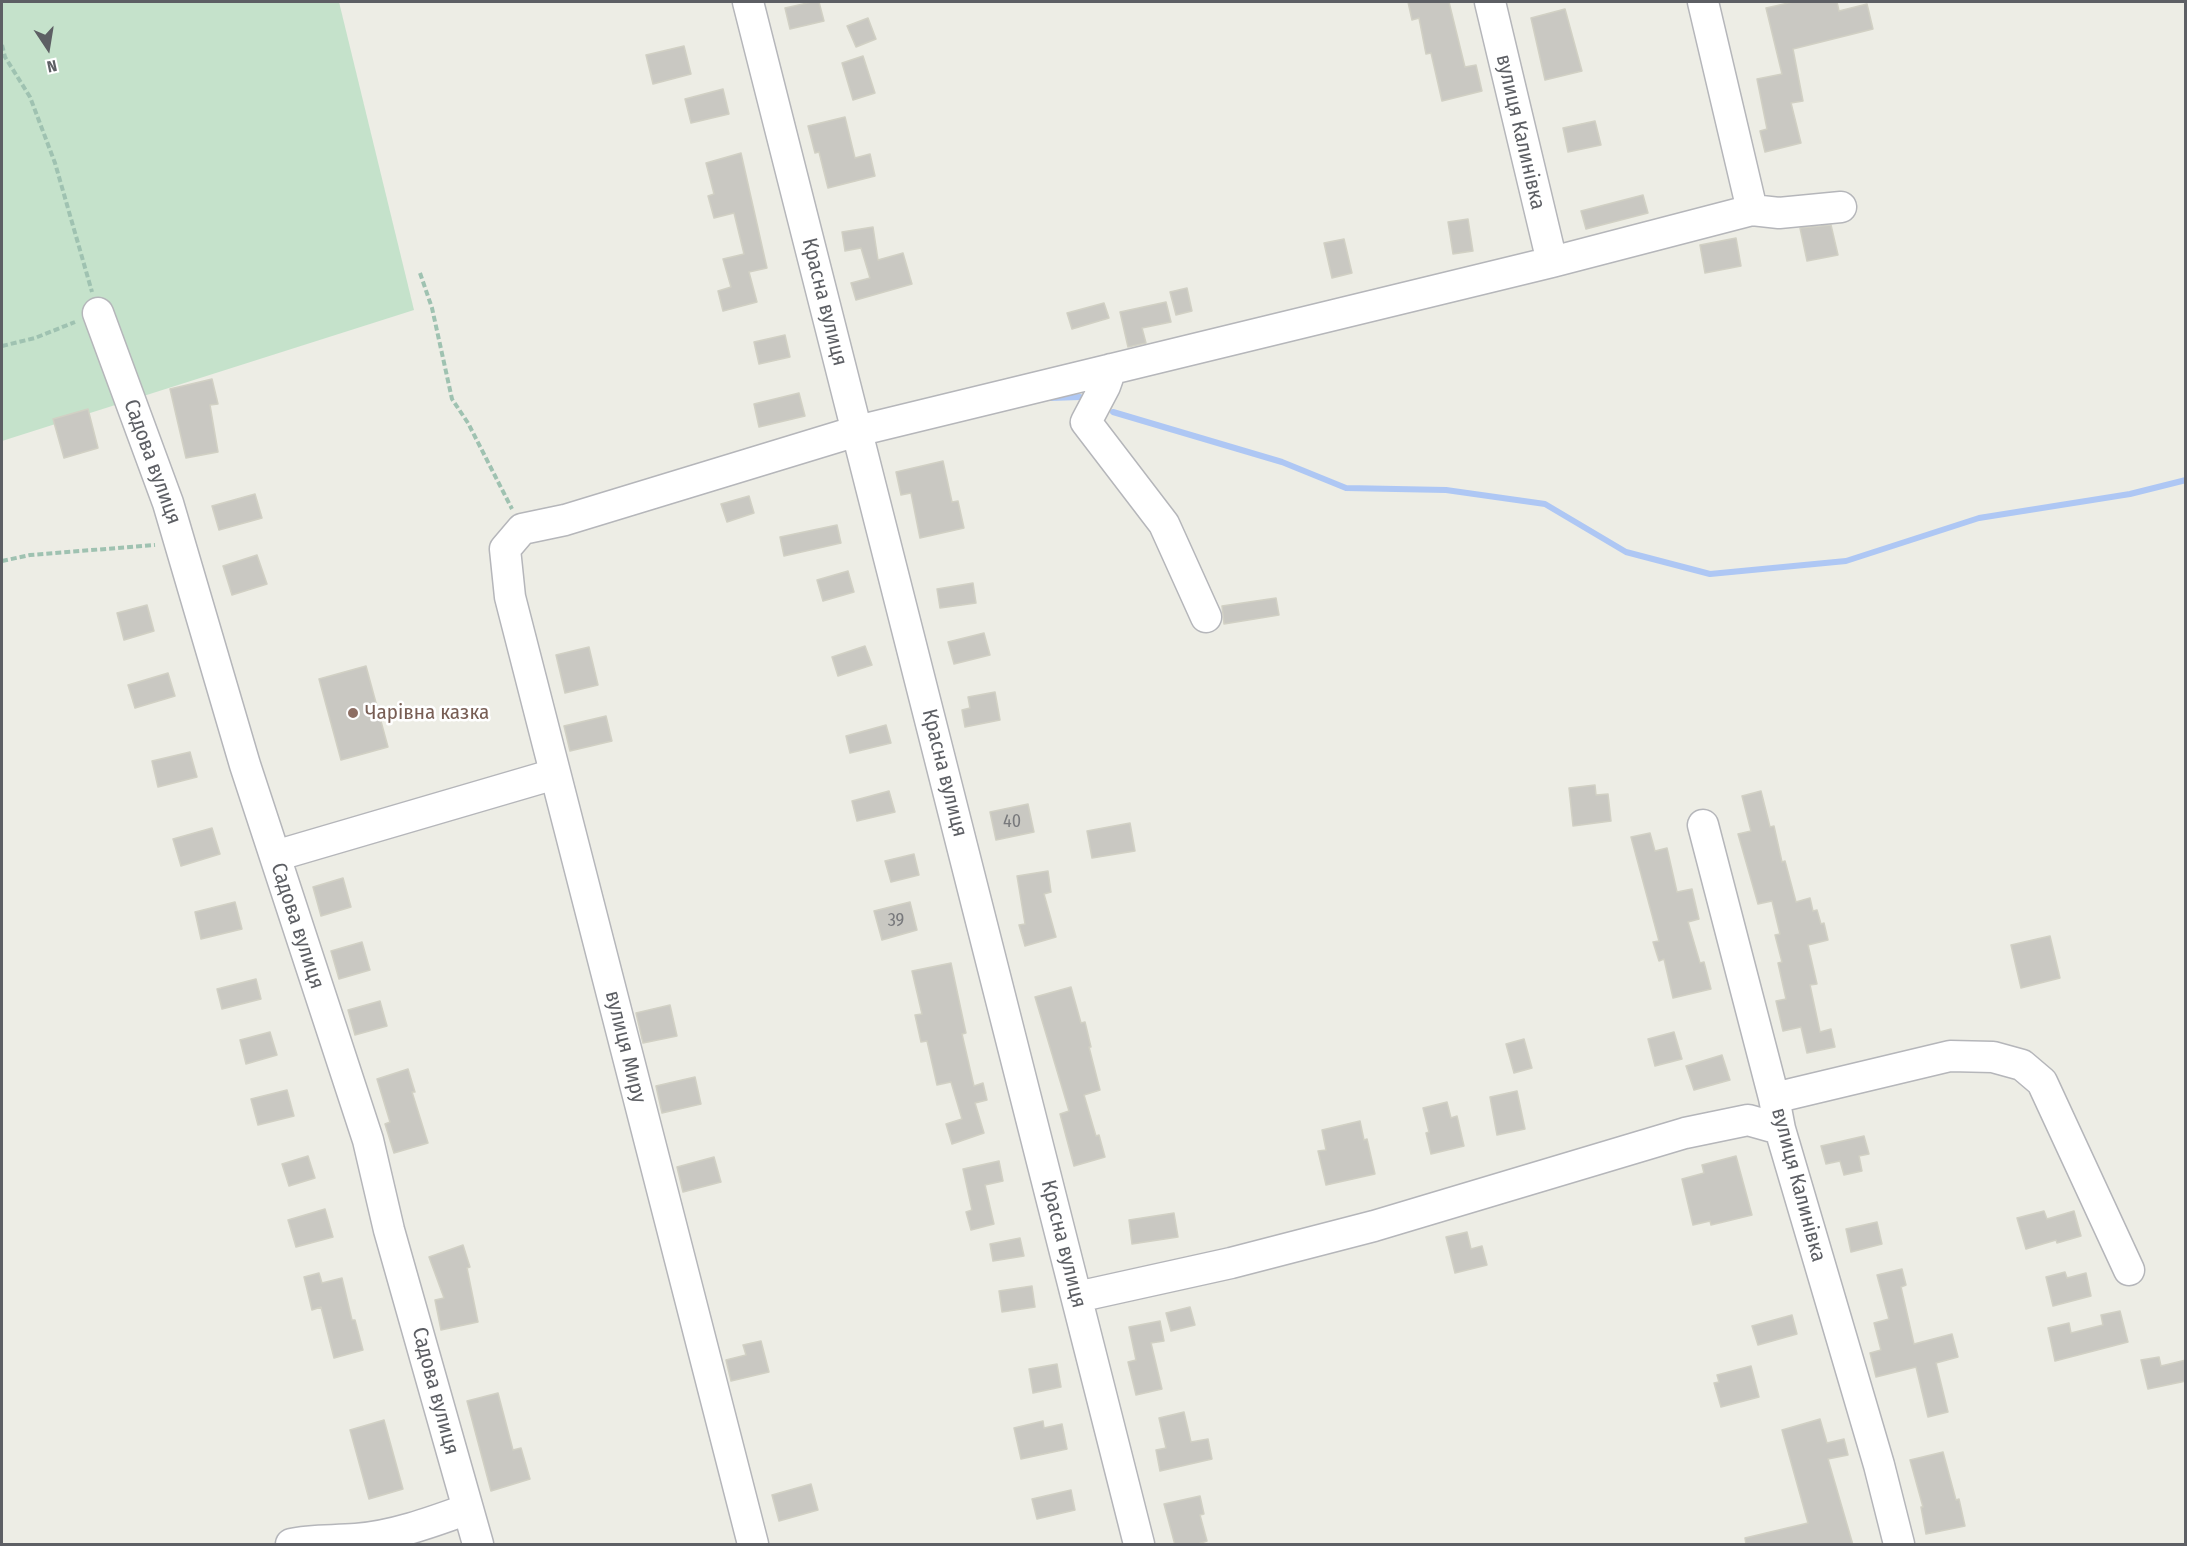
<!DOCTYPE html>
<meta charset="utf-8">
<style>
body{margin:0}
#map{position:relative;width:2187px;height:1546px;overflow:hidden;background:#edede5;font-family:"Fira Sans Condensed",sans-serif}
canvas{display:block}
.frame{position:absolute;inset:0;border:3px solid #5d5f64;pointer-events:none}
.north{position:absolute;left:18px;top:18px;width:60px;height:60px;-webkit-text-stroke:4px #fff;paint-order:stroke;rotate:168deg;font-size:16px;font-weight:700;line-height:24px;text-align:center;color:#5d5f64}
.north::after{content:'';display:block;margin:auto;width:21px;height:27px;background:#5d5f64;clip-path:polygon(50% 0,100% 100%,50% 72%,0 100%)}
</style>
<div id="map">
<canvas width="2187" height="1546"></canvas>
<div class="frame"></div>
<div class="north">N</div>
</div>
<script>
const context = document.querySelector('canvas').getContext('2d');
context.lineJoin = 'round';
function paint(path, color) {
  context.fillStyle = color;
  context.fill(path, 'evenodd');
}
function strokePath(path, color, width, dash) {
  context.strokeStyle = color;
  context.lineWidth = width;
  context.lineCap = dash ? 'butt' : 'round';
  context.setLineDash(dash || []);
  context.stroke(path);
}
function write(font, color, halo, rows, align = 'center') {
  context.font = font + ' "Fira Sans Condensed",sans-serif';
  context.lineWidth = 5;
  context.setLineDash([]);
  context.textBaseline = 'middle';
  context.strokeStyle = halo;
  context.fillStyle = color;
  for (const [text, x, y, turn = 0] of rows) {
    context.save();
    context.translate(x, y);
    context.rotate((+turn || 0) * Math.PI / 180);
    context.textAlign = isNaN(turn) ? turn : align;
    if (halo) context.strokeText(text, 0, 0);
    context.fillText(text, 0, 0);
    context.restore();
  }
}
const green = new Path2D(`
 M2,2h337l75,308 -412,131z`);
const stream = new Path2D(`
 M1050,398l30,-1
 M1113,412l169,50 64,26 100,2 99,14 81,48 84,22 136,-13 133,-43 151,-24 56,-14`);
const building = new Path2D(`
 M812,2h7l5,19 -34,8 -5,-21z
 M1408,2h41l16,65 11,-2 6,26 -40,10 -11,-48 -5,1 -7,-36 -7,2z
 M1793,2h44l2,9 28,-7 6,25 -80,20 10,52 -12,2 10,40 -36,9 -5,-21 7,-2 -10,-50 25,-5 -16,-66z
 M1565,9l17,62 -37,9 -14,-62z
 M868,18l8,21 -20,8 -9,-21z
 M684,46l7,28 -38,10 -7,-29z
 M863,56l12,37 -22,7 -11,-37z
 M723,89l6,25 -38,9 -6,-24z
 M845,117l10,41 15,-4 5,22 -47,12 -9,-36 -4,1 -7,-27z
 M1595,121l6,24 -33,7 -5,-24z
 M741,153l26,115 -18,4 8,30 -34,9 -5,-20 13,-4 -8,-28 21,-5 -10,-41 -20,5 -6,-22 6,-2 -8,-31z
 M1643,195l5,18 -62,16 -5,-18z
 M1468,219l5,32 -20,3 -5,-32z
 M1831,225l7,30 -31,6 -7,-33z
 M873,227l5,33 25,-7 9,31 -56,16 -5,-17 19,-5 -9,-30 -16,3 -3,-19z
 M1736,238l5,28 -36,7 -5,-28z
 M1344,239l8,34 -20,5 -8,-35z
 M1187,288l5,23 -16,4 -6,-23z
 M1166,302l5,20 -29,6 4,15 -18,4 -8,-35z
 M1104,303l5,15 -37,11 -5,-16z
 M785,335l5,22 -31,7 -5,-22z
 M212,379l6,25 -8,1 8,47 -32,6 -16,-69z
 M799,393l6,23 -46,11 -5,-23z
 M88,409l10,39 -34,10 -11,-39z
 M943,461l9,41 6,-1 6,27 -44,10 -9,-45 -10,2 -5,-23z
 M255,494l7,24 -43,12 -7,-24z
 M749,496l5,17 -27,9 -6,-18z
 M837,525l4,18 -57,13 -4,-19z
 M257,555l10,29 -35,11 -9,-29z
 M848,571l6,21 -31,9 -6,-21z
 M973,583l3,20 -36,5 -3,-19z
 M1276,598l3,17 -55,9 -2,-18z
 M147,605l7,26 -30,9 -7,-27z
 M984,633l6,22 -36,9 -6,-22z
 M865,646l7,19 -34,11 -6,-19z
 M589,647l9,38 -33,8 -9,-38z
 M366,666l22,81 -47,13 -22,-81z
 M168,673l7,23 -40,12 -7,-23z
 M995,692l5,28 -35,7 -3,-17 8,-2 -2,-11z
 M606,716l6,25 -42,10 -6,-25z
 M886,725l5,18 -41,10 -4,-17z
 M190,752l7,25 -39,10 -6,-26z
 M1595,785l1,10 12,-1 3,27 -38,5 -4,-38z
 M889,791l6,21 -38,9 -5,-20z
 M1761,791l9,36 4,-1 8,36 3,-1 11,41 14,-4 3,13 4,-1 4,14 3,-1 4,17 -20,5 9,39 -7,1 10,47 11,-3 4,18 -28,6 -6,-26 -18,4 -7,-30 10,-2 -8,-36 4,-1 -7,-27 5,-1 -8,-33 -14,3 -20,-70 13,-3 -9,-35z
 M1028,804l6,28 -38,8 -6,-28z
 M1130,823l5,28 -43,7 -5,-27z
 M212,828l8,26 -39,12 -8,-27z
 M1650,833l5,18 12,-3 10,44 15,-3 7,30 -11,3 12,41 4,-1 7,27 -38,9 -9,-39 -5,2 -6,-19 6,-1 -28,-104z
 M914,854l5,21 -28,7 -6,-21z
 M1048,871l3,21 -7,2 12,43 -31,9 -6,-21 6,-1 -8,-48z
 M343,878l8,29 -30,9 -8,-29z
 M235,902l7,27 -41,10 -6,-27z
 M910,902l7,28 -35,10 -8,-29z
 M2050,936l10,42 -39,10 -10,-43z
 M362,942l8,28 -31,9 -8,-28z
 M951,963l15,70 -4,1 12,52 9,-3 4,17 -12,3 9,30 -32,11 -6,-20 16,-5 -11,-37 -14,3 -10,-44 -6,1 -6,-27 7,-1 -10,-43z
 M256,979l5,20 -39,10 -5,-20z
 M1071,987l10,36 4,-1 6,25h-2l11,43 -16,5 12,41 3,-1 6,22 -31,9 -14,-52 9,-3 -34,-114z
 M380,1001l7,25 -32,9 -7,-25z
 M670,1005l7,31 -34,7 -7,-30z
 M270,1032l7,23 -31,9 -6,-24z
 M1674,1032l8,27 -27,7 -7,-27z
 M1524,1039l8,29 -18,5 -8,-29z
 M1722,1055l8,25 -36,10 -8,-24z
 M408,1069l7,23h-3l16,51 -34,10 -9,-29 5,-2 -13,-43z
 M695,1077l6,27 -39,9 -6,-27z
 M287,1090l7,26 -36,9 -7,-26z
 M1517,1091l8,38 -28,6 -7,-38z
 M1447,1102l4,16 6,-2 7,30 -33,8 -5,-21 3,-1 -6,-24z
 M1360,1121l4,19 3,-1 8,35 -49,11 -8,-34 8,-1 -4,-20z
 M1864,1136l5,18 -10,2 3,15 -18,4 -4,-14 -14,3 -5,-18z
 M308,1156l7,22 -26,8 -7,-22z
 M1736,1156l16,59 -41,10 -1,-4 -17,4 -11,-46 22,-6 -2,-8z
 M714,1157l7,25 -38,10 -6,-25z
 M999,1161l4,20 -18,4 9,39 -23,6 -5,-18 6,-2 -9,-41z
 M325,1209l8,28 -37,10 -8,-27z
 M2044,1211l3,8 27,-8 7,25 -24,7 -1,-3 -30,9 -9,-31z
 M1174,1213l4,24 -46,7 -3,-24z
 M1877,1222l5,22 -31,8 -5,-23z
 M1467,1232l4,17 11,-3 5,19 -32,8 -9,-36z
 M1020,1238l4,18 -31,5 -3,-17z
 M463,1245l7,22 -3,1 11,54 -37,8 -6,-30 9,-2 -15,-41z
 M1902,1269l4,16 -5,2 13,57 38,-10 6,23 -22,6 12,49 -20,5 -12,-50 -40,10 -6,-24 11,-3 -7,-27 15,-4 -12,-44z
 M2065,1272l2,6 19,-5 5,23 -38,10 -7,-29z
 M319,1273l3,10 20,-5 10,42h3l8,30 -29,8 -13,-51 -9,3 -8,-33z
 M1032,1286l3,21 -33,5 -3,-21z
 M1190,1307l5,18 -24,6 -5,-18z
 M2120,1311l8,31 -73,19 -7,-33 21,-5 2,10 32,-8 -2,-10z
 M1792,1315l5,19 -39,11 -6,-19z
 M1160,1321l4,20 -13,2 11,46 -26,6 -8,-33 8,-2 -7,-33z
 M761,1341l8,31 -38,9 -5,-21 20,-5 -3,-10z
 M2159,1357l2,9 25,-6v21l-38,8 -7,-29z
 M1057,1364l4,23 -28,6 -4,-24z
 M1751,1366l8,31 -38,10 -7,-24 5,-1 -2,-7z
 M498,1393l15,57 8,-2 9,31 -39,12 -24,-90z
 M1184,1412l7,30 17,-3 4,20 -52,12 -4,-21 10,-2 -7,-30z
 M1820,1419l7,24 17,-4 4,16 -20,4 25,86h-107l-1,-7 63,-15 -26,-93z
 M384,1420l19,69 -34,10 -19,-69z
 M1043,1421l1,7 18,-4 5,25 -46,10 -7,-31z
 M1943,1452l13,48 3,-1 6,27 -39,8 -5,-27h2l-13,-47z
 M811,1484l7,26 -39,11 -7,-26z
 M1071,1490l4,20 -38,9 -5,-20z
 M1200,1496l4,18 -4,1 7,26 -12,4h-20l-11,-41z`);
const path = new Path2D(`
 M2,45l3,12 25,40 25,66 37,129
 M420,273l12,35 20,91 16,24 44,86
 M2,346l33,-8 40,-16
 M2,561l28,-6 125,-10`);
const minor = new Path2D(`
 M748,2l391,1542
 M1490,2l62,260
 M1703,2l49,208
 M98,313l70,190 77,262 123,375 21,90 89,314
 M1111,369l-6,17 -19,36 78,102 42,93
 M1703,825l71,273 6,31 99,336 20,79
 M275,856l280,-82
 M1774,1098l176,-42 43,1 29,8 20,17 87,188
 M1077,1297l154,-34 143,-37 311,-93 63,-13 32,9
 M291,1544c21,-5 43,-3 65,-5 38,-3 76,-17 112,-30
 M753,1544l-243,-947 -5,-48 17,-20 43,-9 292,-89 695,-169 200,-52 27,3 62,-6`);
const markers = [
 [353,713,6,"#8d6e63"]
];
const numberNames = [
 ["40",1012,822],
 ["39",896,921]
];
const streetNames = [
 ["вулиця Калинівка",1520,132,77],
 ["Красна вулиця",824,302,76],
 ["Садова вулиця",152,462,70],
 ["Красна вулиця",944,773,76],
 ["Садова вулиця",297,926,72],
 ["вулиця Миру",625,1047,76],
 ["вулиця Калинівка",1798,1185,75],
 ["Красна вулиця",1063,1244,76],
 ["Садова вулиця",435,1391,75]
];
const educationNames = [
 ["Чарівна казка",365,713]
];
paint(green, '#c5e2cb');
strokePath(stream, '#aec7f4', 6);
paint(building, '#c9c8c2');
strokePath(building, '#d1d0c4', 1.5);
strokePath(minor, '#b5b6ba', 33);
strokePath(path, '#9fc2b1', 4, [6, 3]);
strokePath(minor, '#fff', 30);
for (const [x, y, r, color] of markers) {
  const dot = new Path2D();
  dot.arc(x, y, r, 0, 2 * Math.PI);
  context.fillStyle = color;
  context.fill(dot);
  strokePath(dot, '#fff', 2);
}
write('18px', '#78797c', null, numberNames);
write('21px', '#5d5f64', '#fff', streetNames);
write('21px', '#785e54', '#fff', educationNames, 'left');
</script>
